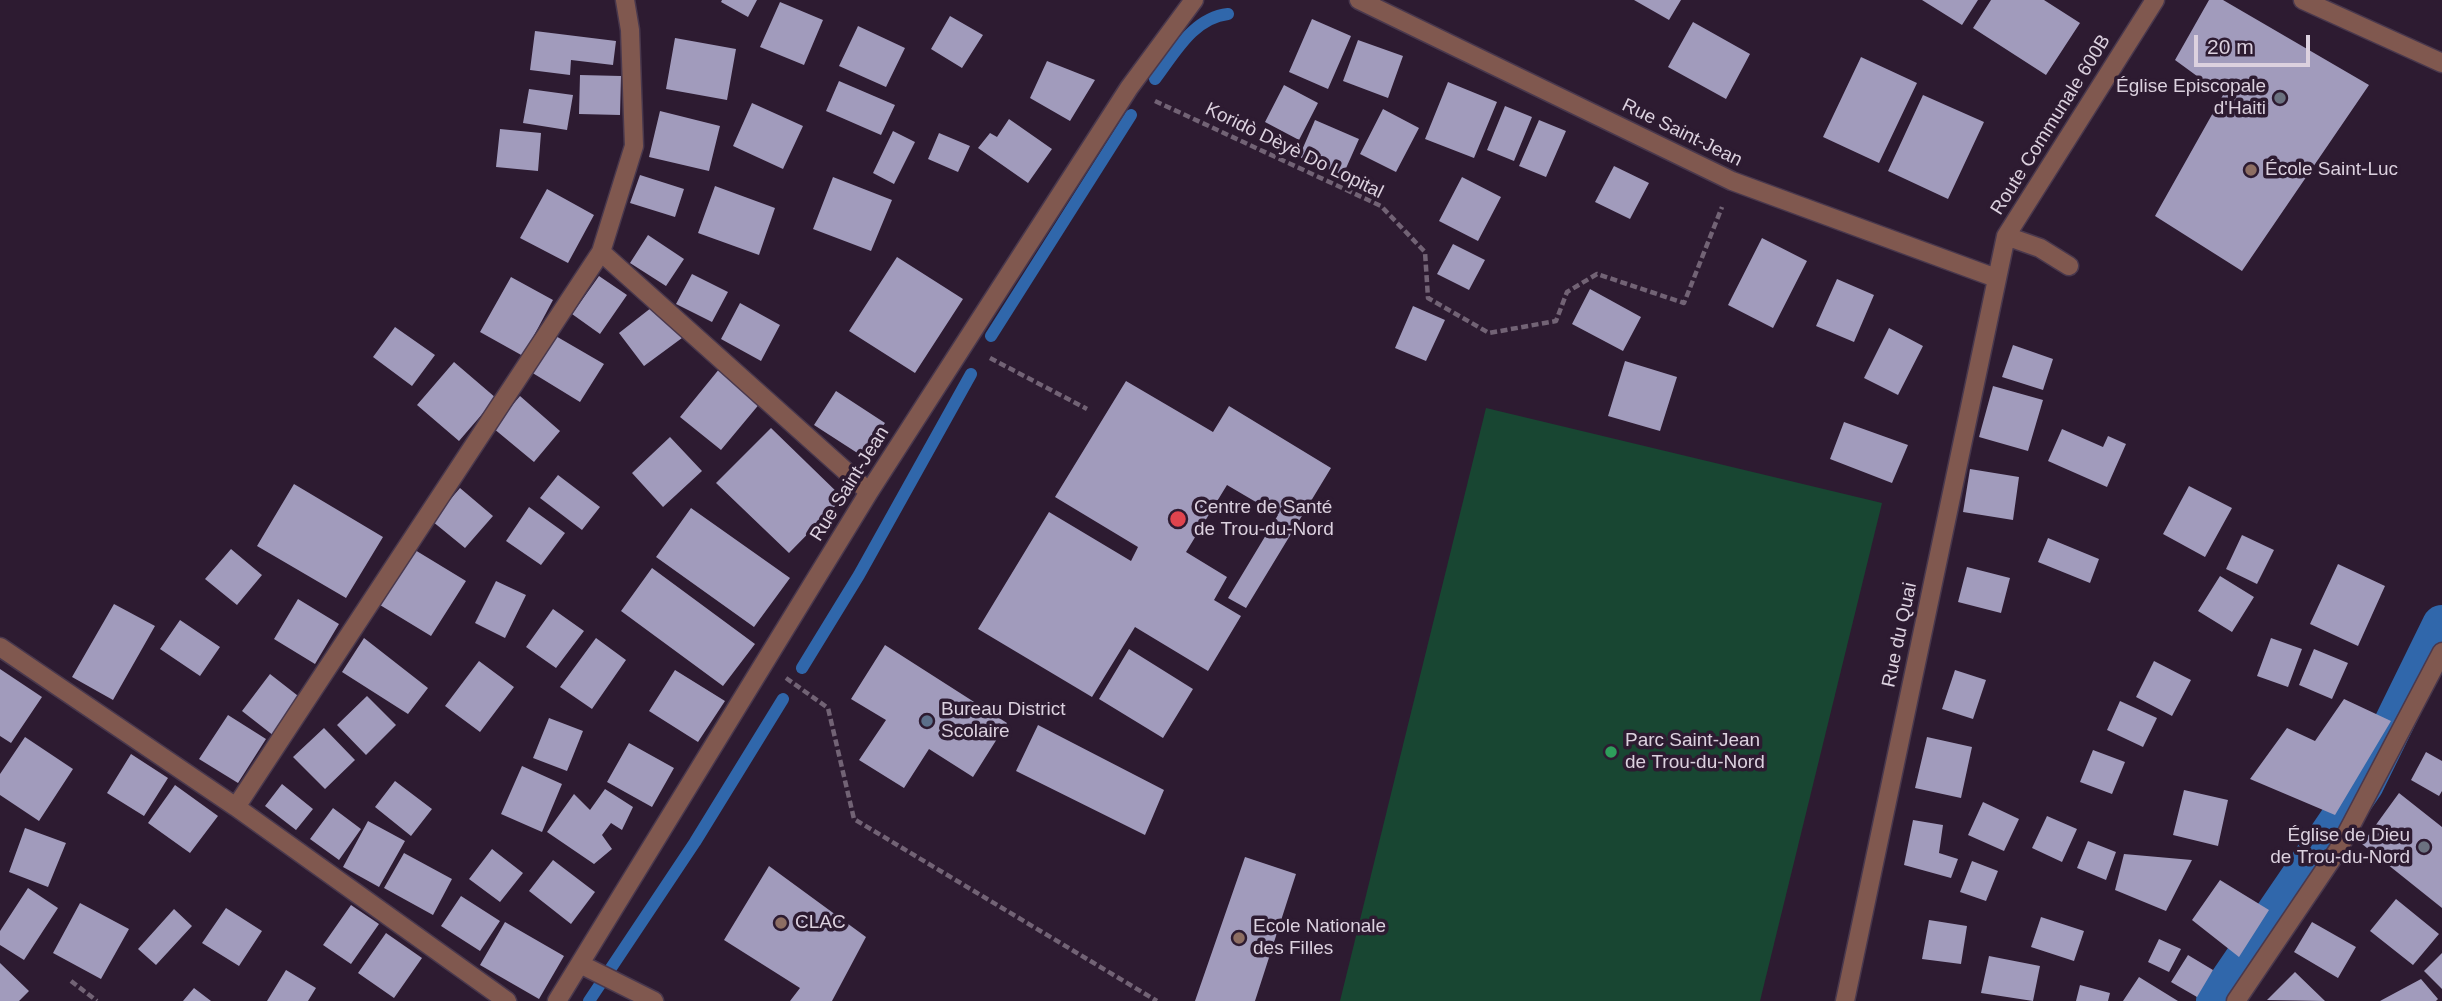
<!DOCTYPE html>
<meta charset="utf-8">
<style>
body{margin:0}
#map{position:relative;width:2442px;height:1001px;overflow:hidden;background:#2d1b31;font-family:Helvetica,sans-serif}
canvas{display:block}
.scale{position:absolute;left:2194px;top:35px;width:116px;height:32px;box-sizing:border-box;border:4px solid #dcd1df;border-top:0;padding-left:9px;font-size:21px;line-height:24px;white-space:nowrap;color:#dcd1df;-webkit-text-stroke:5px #2d1b31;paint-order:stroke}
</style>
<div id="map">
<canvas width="2442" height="1001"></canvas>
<div class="scale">20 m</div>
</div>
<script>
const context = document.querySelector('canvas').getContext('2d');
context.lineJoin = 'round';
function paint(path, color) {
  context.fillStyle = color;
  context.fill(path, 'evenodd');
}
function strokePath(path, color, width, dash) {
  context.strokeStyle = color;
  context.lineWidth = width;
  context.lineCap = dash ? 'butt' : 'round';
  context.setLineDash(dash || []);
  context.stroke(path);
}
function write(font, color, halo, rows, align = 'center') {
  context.font = font + ' Helvetica,sans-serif';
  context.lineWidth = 7;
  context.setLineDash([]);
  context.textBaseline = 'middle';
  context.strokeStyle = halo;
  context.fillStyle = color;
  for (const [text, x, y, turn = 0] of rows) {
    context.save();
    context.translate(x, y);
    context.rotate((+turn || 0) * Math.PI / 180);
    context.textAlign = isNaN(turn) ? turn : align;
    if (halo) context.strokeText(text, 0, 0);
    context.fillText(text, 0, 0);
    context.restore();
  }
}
const green = new Path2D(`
 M1486,408l396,95 -122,498h-420z`);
const stream = new Path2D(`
 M1155,79c20,-26 38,-61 73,-65
 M991,336l140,-221
 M802,668l57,-93 112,-201
 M589,1001l106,-159 88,-143`);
const canal = new Path2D(`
 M2216,1001l148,-217 78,-159`);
const building = new Path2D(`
 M722,0h35l-9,17 -27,-15z
 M1634,0h47l-12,20z
 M1922,0h56l-16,25z
 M1991,0h53l36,23 -34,52 -73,-47z
 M2209,0h14l146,85 -127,186 -87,-55 68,-121 -48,-35z
 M780,2l43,18 -19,45 -44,-18z
 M950,16l33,19 -21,33 -31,-19z
 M1312,19l39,17 -23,53 -39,-17z
 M1693,22l57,32 -24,45 -58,-32z
 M858,26l47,22 -19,39 -47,-21z
 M535,31l81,10 -3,24 -42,-5 -1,15 -40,-5z
 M675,38l61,11 -9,51 -61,-11z
 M1358,40l45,16 -15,42 -45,-17z
 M1861,57l56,26 -38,80 -56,-26z
 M1047,61l48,19 -25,41 -40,-23z
 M580,75l41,1 -1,39 -41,-1z
 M839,81l56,24 -14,30 -55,-24z
 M1448,82l49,20 -23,56 -49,-19z
 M1284,85l34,18 -19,37 -34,-18z
 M529,89l44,6 -6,35 -44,-7z
 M1923,95l61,27 -36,77 -60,-28z
 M752,103l51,23 -20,43 -50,-23z
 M1505,106l27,11 -18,44 -27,-11z
 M1383,109l36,19 -23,44 -36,-18z
 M660,111l60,15 -11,45 -60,-14z
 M1009,119l43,30 -24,34 -50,-35 12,-15 7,4z
 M1315,120l44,19 -16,36 -44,-18z
 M1539,120l27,11 -20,46 -27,-11z
 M500,129l41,4 -3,38 -42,-4z
 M893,131l22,11 -21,42 -21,-11z
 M939,133l31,13 -12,26 -30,-13z
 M1614,166l35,17 -19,36 -35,-17z
 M640,175l44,14 -9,28 -45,-14z
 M833,177l59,23 -21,51 -58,-22z
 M1462,177l39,20 -23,44 -39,-20z
 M715,186l60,22 -16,47 -61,-22z
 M547,189l47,26 -26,48 -48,-25z
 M648,235l36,24 -18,27 -36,-23z
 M1762,238l45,23 -34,67 -45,-23z
 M1453,244l32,16 -16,30 -32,-16z
 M897,257l66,42 -48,74 -66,-42z
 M692,274l36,18 -16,30 -36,-18z
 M599,276l28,19 -27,39 -28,-20z
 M511,277l42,23 -30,56 -43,-24z
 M1837,279l37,16 -20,47 -38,-16z
 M1590,289l51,28 -18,34 -51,-27z
 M740,303l40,22 -19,36 -40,-22z
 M656,304l26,34 -38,28 -25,-33z
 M1413,306l32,14 -19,41 -31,-13z
 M395,327l40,28 -23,31 -39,-29z
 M1889,328l34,18 -25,49 -34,-17z
 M554,335l50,29 -24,38 -49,-30z
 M2013,345l40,14 -10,31 -41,-13z
 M1625,361l52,16 -17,54 -52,-15z
 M454,362l42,36 -37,43 -42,-36z
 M720,368l41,34 -40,48 -41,-33z
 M1126,381l87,51 16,-26 102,62 -85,140 -18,-10 50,-83 -51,-30 -41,67 41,25 -13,23 27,16 -33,55 -73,-44 -43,70 -114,-68 71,-117 82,49 7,-14 -83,-50z
 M1993,386l50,14 -15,51 -49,-14z
 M836,391l49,32 -23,33 -48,-31z
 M520,396l40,35 -26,31 -41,-34z
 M1844,422l64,23 -16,38 -62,-24z
 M771,428l72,70 -54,55 -73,-70z
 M2062,429l41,18 5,-11 18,8 -19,43 -59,-26z
 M670,437l32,34 -39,36 -31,-34z
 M1970,469l49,8 -6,43 -50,-8z
 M558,475l42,32 -18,23 -42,-32z
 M294,484l89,53 -37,61 -89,-52z
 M2189,486l43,22 -27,49 -42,-23z
 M460,488l33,28 -28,32 -33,-27z
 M529,507l36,26 -24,32 -35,-24z
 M691,508l99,70 -36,49 -98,-70z
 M2242,535l32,15 -17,34 -31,-15z
 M2048,538l51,21 -9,24 -52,-21z
 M231,549l31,26 -25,30 -32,-26z
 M415,550l51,31 -35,55 -51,-31z
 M2338,564l47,22 -27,60 -48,-22z
 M1967,567l43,11 -9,35 -43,-11z
 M652,568l103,76 -32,42 -102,-75z
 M2220,576l34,21 -22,35 -34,-21z
 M496,581l30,14 -21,43 -30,-15z
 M298,599l41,25 -24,40 -41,-25z
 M114,604l41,22 -42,74 -41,-23z
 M553,609l31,22 -28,37 -30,-21z
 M180,620l40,27 -20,29 -40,-27z
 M364,638l64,50 -20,26 -66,-42z
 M596,638l30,22 -34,49 -32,-22z
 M2271,638l31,11 -14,38 -31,-11z
 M885,645l122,78 -34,54 -44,-28 -25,39 -45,-28 27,-40 -35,-21z
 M1129,649l64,40 -30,49 -64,-39z
 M2314,649l34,14 -16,36 -33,-14z
 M479,661l35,26 -34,45 -35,-26z
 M2154,661l37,19 -19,36 -36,-19z
 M0,669l42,28 -31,46 -11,-7z
 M675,670l50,31 -27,41 -49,-31z
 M1955,670l31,10 -13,39 -31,-10z
 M270,674l32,25 -28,37 -32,-25z
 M367,696l29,29 -30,30 -29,-30z
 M2344,699l47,22 -56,94 -85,-36 37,-51 28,13z
 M2120,701l37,17 -14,29 -36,-17z
 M228,715l38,24 -28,44 -39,-24z
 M549,718l34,13 -16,40 -34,-13z
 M1038,725l126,65 -19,45 -129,-64z
 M324,728l31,32 -30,29 -32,-32z
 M25,737l48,32 -34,52 -39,-26v-21z
 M1927,737l45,10 -11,51 -46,-10z
 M629,743l45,25 -22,39 -45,-25z
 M2093,750l32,12 -13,32 -32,-12z
 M2426,752l16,9v30l-3,5 -28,-16z
 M131,754l37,24 -24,38 -37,-23z
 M522,766l40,18 -20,48 -41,-18z
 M395,781l37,28 -21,27 -36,-29z
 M282,784l31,25 -17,21 -31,-24z
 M175,785l43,31 -28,37 -42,-30z
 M605,789l28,18 -11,23 -11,-7 -9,12 10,14 -18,15 -47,-32 27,-38 16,16z
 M2184,790l44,10 -10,46 -45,-11z
 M2399,793l43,34v81l-80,-64z
 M1983,802l36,17 -15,32 -36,-16z
 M333,808l28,21 -22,31 -29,-21z
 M2047,816l30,13 -15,33 -30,-14z
 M1913,820l30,5 -4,28 19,6 -7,19 -47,-13z
 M368,821l37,20 -26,46 -36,-20z
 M25,828l41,15 -18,44 -39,-15z
 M2088,841l28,11 -10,28 -29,-12z
 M492,849l31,24 -23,29 -31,-23z
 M404,853l48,26 -19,36 -49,-27z
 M2124,854l68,6 -26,51 -51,-21z
 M1245,857l51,17 -41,127h-60z
 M553,860l42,32 -24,32 -42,-33z
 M1972,861l26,10 -12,30 -26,-9z
 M769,866l97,71 -34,64h-42l10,-13 -76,-48z
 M2220,880l49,30 -30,47 -47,-37z
 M28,888l30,20 -34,52 -24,-15v-14z
 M461,896l39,25 -20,30 -39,-25z
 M2396,899l43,35 -26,31 -43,-34z
 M80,903l49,26 -28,50 -48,-26z
 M351,905l28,19 -28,40 -28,-19z
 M226,908l36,23 -23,35 -37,-23z
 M174,909l18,17 -36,39 -18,-16z
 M2041,917l43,14 -10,30 -43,-14z
 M1929,920l38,6 -6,38 -39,-5z
 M505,922l59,34 -25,43 -59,-34z
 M2312,922l44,25 -18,31 -44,-26z
 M386,933l36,25 -28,40 -36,-25z
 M2159,939l22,10 -12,23 -21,-10z
 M2442,953v36l-18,-18z
 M2188,955l25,15 -16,27 -26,-15z
 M1989,956l51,10 -7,35 -52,-8z
 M0,963l29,28 -10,10h-19z
 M286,970l30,18 -8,13h-41z
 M2295,972l30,29 -58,-1z
 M2139,977l39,24h-55z
 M2421,979l17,20 -2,2h-56z
 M2080,985l30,8 -2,8h-32z
 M194,988l17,13h-28z`);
const path = new Path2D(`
 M1155,101l226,105 44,46 3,46 61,35 67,-12 11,-29 30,-18 87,29 38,-96
 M990,358l97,51
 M786,678l42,30 26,111 303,182
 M71,981l26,20`);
const minor = new Path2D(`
 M1359,0l373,181 264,97
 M2303,0l139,63
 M2006,236l34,12 29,18
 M601,252l268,240
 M0,647l236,160 271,194
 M236,807l365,-555 33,-106 -4,-116 -5,-30
 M582,965l72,36
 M557,1001l312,-509 260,-404 65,-88
 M1845,1001l161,-765 149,-236
 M2236,1001l102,-151 104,-198`);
const markers = [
 [2280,98,7,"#6b7280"],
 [2251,170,7,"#8d6e63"],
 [1178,519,9,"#e0444e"],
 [927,721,7,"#5c6f8a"],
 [1611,752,7,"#2e9e5b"],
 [2424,847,7,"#6b7280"],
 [781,923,7,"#8d6e63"],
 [1239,938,7,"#8d6e63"]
];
const poiNames = [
 ["Église Episcopale",2266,87,"right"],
 ["d'Haiti",2266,109,"right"],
 ["École Saint-Luc",2265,170],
 ["Centre de Santé",1194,508],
 ["de Trou-du-Nord",1194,530],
 ["Bureau District",941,710],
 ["Scolaire",941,732],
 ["Parc Saint-Jean",1625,741],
 ["de Trou-du-Nord",1625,763],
 ["Église de Dieu",2410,836,"right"],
 ["de Trou-du-Nord",2410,858,"right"],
 ["CLAC",795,923],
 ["Ecole Nationale",1253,927],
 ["des Filles",1253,949]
];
const streetNames = [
 ["Route Communale 600B",2051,125,-58],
 ["Rue Saint-Jean",1682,133,26],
 ["Koridò Dèyè Do Lopital",1294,151,26],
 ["Rue Saint-Jean",850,484,-58],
 ["Rue du Quai",1900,635,-78]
];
paint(green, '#184632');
strokePath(stream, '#3067ab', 12);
strokePath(canal, '#3067ab', 40);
paint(building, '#a19bbc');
strokePath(minor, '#49384d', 21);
strokePath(path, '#726375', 4.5, [7, 3.5]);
strokePath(minor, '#80584f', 18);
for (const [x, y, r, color] of markers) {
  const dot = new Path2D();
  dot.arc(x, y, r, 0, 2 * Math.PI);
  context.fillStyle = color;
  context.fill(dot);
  strokePath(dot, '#2d1b31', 2.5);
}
write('19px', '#dcd1df', '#2d1b31', poiNames, 'left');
write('19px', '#dcd1df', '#2d1b31', streetNames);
</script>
